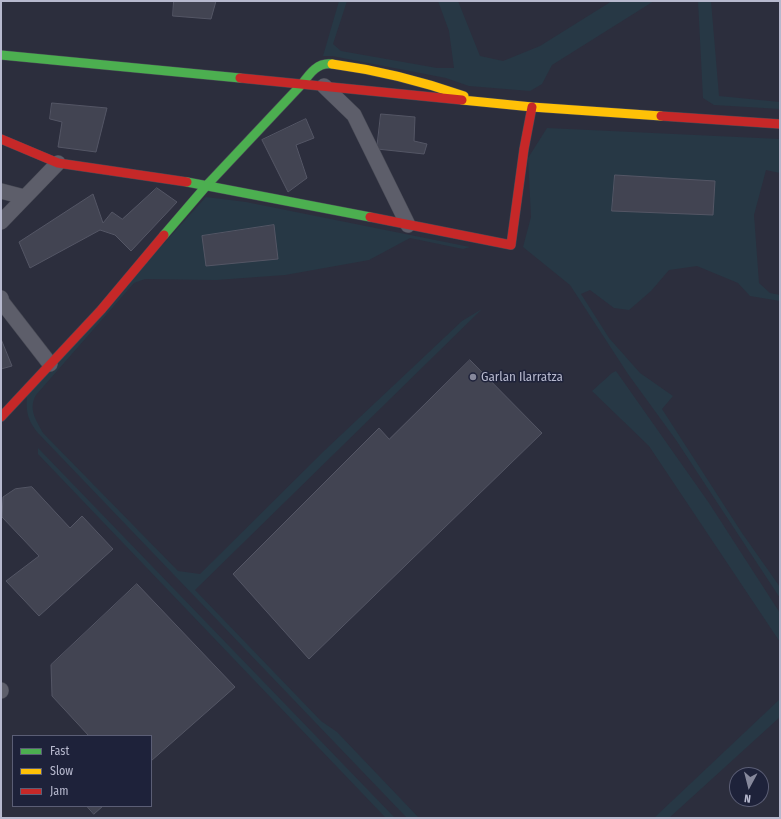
<!DOCTYPE html>
<style>
body{margin:0}
#map{position:relative;width:781px;height:819px;overflow:hidden;background:#2c2e3d;font-family:"Fira Sans Condensed",sans-serif}
canvas{display:block}
.frame{position:absolute;inset:0;border:2px solid #b7b9ce;pointer-events:none}
.legend{position:absolute;left:12px;top:735px;width:140px;height:72px;box-sizing:border-box;background:#1e223a;border:1px solid #5b5e75;margin:0;padding:5px 7px;list-style:none;font-size:12px;color:#b7b9ce}
.legend li{display:flex;align-items:center;gap:8px;height:20px}
.legend b{width:20px;border:1px solid #5b5e75}
.north{position:absolute;left:729px;top:767px;width:40px;height:40px;box-sizing:border-box;background:#1e223a;border:1px solid #5b5e75;border-radius:50%;rotate:187deg;font-size:11px;font-weight:700;line-height:16px;text-align:center;color:#b7b9ce}
.north::after{content:'';display:block;margin:auto;width:14px;height:18px;background:#86889b;clip-path:polygon(50% 0,100% 100%,50% 72%,0 100%)}
</style>
<div id="map">
<canvas width="781" height="819"></canvas>
<div class="frame"></div>
<ul class="legend">
<li><b style="height:5px;background:#4caf50"></b>Fast</li>
<li><b style="height:5px;background:#ffc107"></b>Slow</li>
<li><b style="height:5px;background:#c62828"></b>Jam</li>
</ul>
<div class="north">N</div>
</div>
<script>
const context = document.querySelector('canvas').getContext('2d');
context.lineJoin = 'round';
function paint(path, color) {
  context.fillStyle = color;
  context.fill(path, 'evenodd');
}
function strokePath(path, color, width, dash) {
  context.strokeStyle = color;
  context.lineWidth = width;
  context.lineCap = dash ? 'butt' : 'round';
  context.setLineDash(dash || []);
  context.stroke(path);
}
function write(font, color, halo, rows, align = 'center') {
  context.font = font + ' "Fira Sans Condensed",sans-serif';
  context.lineWidth = 3;
  context.setLineDash([]);
  context.textBaseline = 'middle';
  context.strokeStyle = halo;
  context.fillStyle = color;
  for (const [text, x, y, turn = 0] of rows) {
    context.save();
    context.translate(x, y);
    context.rotate((+turn || 0) * Math.PI / 180);
    context.textAlign = isNaN(turn) ? turn : align;
    if (halo) context.strokeText(text, 0, 0);
    context.fillText(text, 0, 0);
    context.restore();
  }
}
const green = new Path2D(`
 M339,1h8l-14,43 8,7 96,17h17l-5,-37 -11,-30h20l22,55 23,5 37,-15 72,-45h42l-102,64 -10,19 -12,7 -61,-5 -23,-8 -114,-22h-9z
 M698,1h13l8,95 61,6v7l-66,-4 -11,-7z
 M547,128l233,11v34l-14,-3 -12,45 5,68 11,10 10,2v6l-30,-5 -12,-13 -41,-17 -28,4 -18,21 -22,19 -15,-2 -24,-18 -9,4 28,44 31,35 33,23 -11,13 80,124 38,54v11l-104,-158 -48,-66 -58,-89 -47,-38 8,-30 -3,-59z
 M206,197l40,5 224,45 -7,2 -53,-11 -41,22 -84,15 -69,5 -71,-1 -11,4 -98,112c-8,14 0,25 7,38l135,138 22,3 124,-123 138,-130 20,-12 -287,281 126,131 16,11 82,86h-12l-369,-385c-11,-14 -12,-21 -11,-39z
 M616,371l93,132 71,110v29l-131,-196 -57,-55 20,-18z
 M38,448l357,370h-9l-2,-2 -346,-362z
 M780,699v18l-111,101h-15z`);
const building = new Path2D(`
 M174,1h42l-5,18 -38,-3z
 M52,103l55,5 -11,44 -38,-5 4,-25 -12,-3z
 M381,114l34,3 -1,24 13,3 -3,10 -47,-5z
 M306,119l8,19 -18,7 11,33 -19,14 -26,-52z
 M615,175l100,6 -2,34 -101,-4z
 M157,188l20,14 -46,49 -16,-16 -15,-5 -70,38 -11,-26 74,-48 10,29 9,-11 10,7z
 M274,225l4,34 -72,7 -4,-30z
 M1,339l11,27 -11,3z
 M470,360l72,73 -233,226 -76,-85 146,-146 10,11z
 M32,487l38,41 12,-12 31,33 -74,67 -33,-35 33,-25 -37,-39 1,-20 12,-8z
 M137,584l98,103 -84,74v-25h-62l-37,-40 -1,-31z
 M87,806h16l-9,8z`);
const street = new Path2D(`
 M324,86l30,29 54,110
 M1,191l23,6
 M1,222l57,-59
 M1,298l1,4 48,62
 M1,690v1`);
const fast = new Path2D(`
 M1,55l239,23
 M187,182l183,35
 M164,235l43,-50 95,-101c8,-11 16,-22 30,-20`);
const slow = new Path2D(`
 M332,64c45,6 89,17 132,32
 M462,100l70,7 129,9`);
const jam = new Path2D(`
 M240,78l222,22
 M661,116l119,8
 M1,139l57,24 129,19
 M370,217l141,28 13,-96 8,-42
 M1,417l100,-107 63,-75`);
const markers = [
 [473,377,4,"#86889b"]
];
const poiNames = [
 ["Garlan Ilarratza",481,377]
];
paint(green, '#273845');
paint(building, '#424452');
strokePath(building, '#545665', 1);
strokePath(street, '#474954', 16);
strokePath(fast, '#474954', 10);
strokePath(slow, '#474954', 10);
strokePath(jam, '#474954', 10);
strokePath(street, '#5d5e6a', 15);
strokePath(fast, '#4caf50', 9);
strokePath(slow, '#ffc107', 9);
strokePath(jam, '#c62828', 9);
for (const [x, y, r, color] of markers) {
  const dot = new Path2D();
  dot.arc(x, y, r, 0, 2 * Math.PI);
  context.fillStyle = color;
  context.fill(dot);
  strokePath(dot, '#1e223a', 1.5);
}
write('13px', '#b7b9ce', '#1e223a', poiNames, 'left');
</script>
